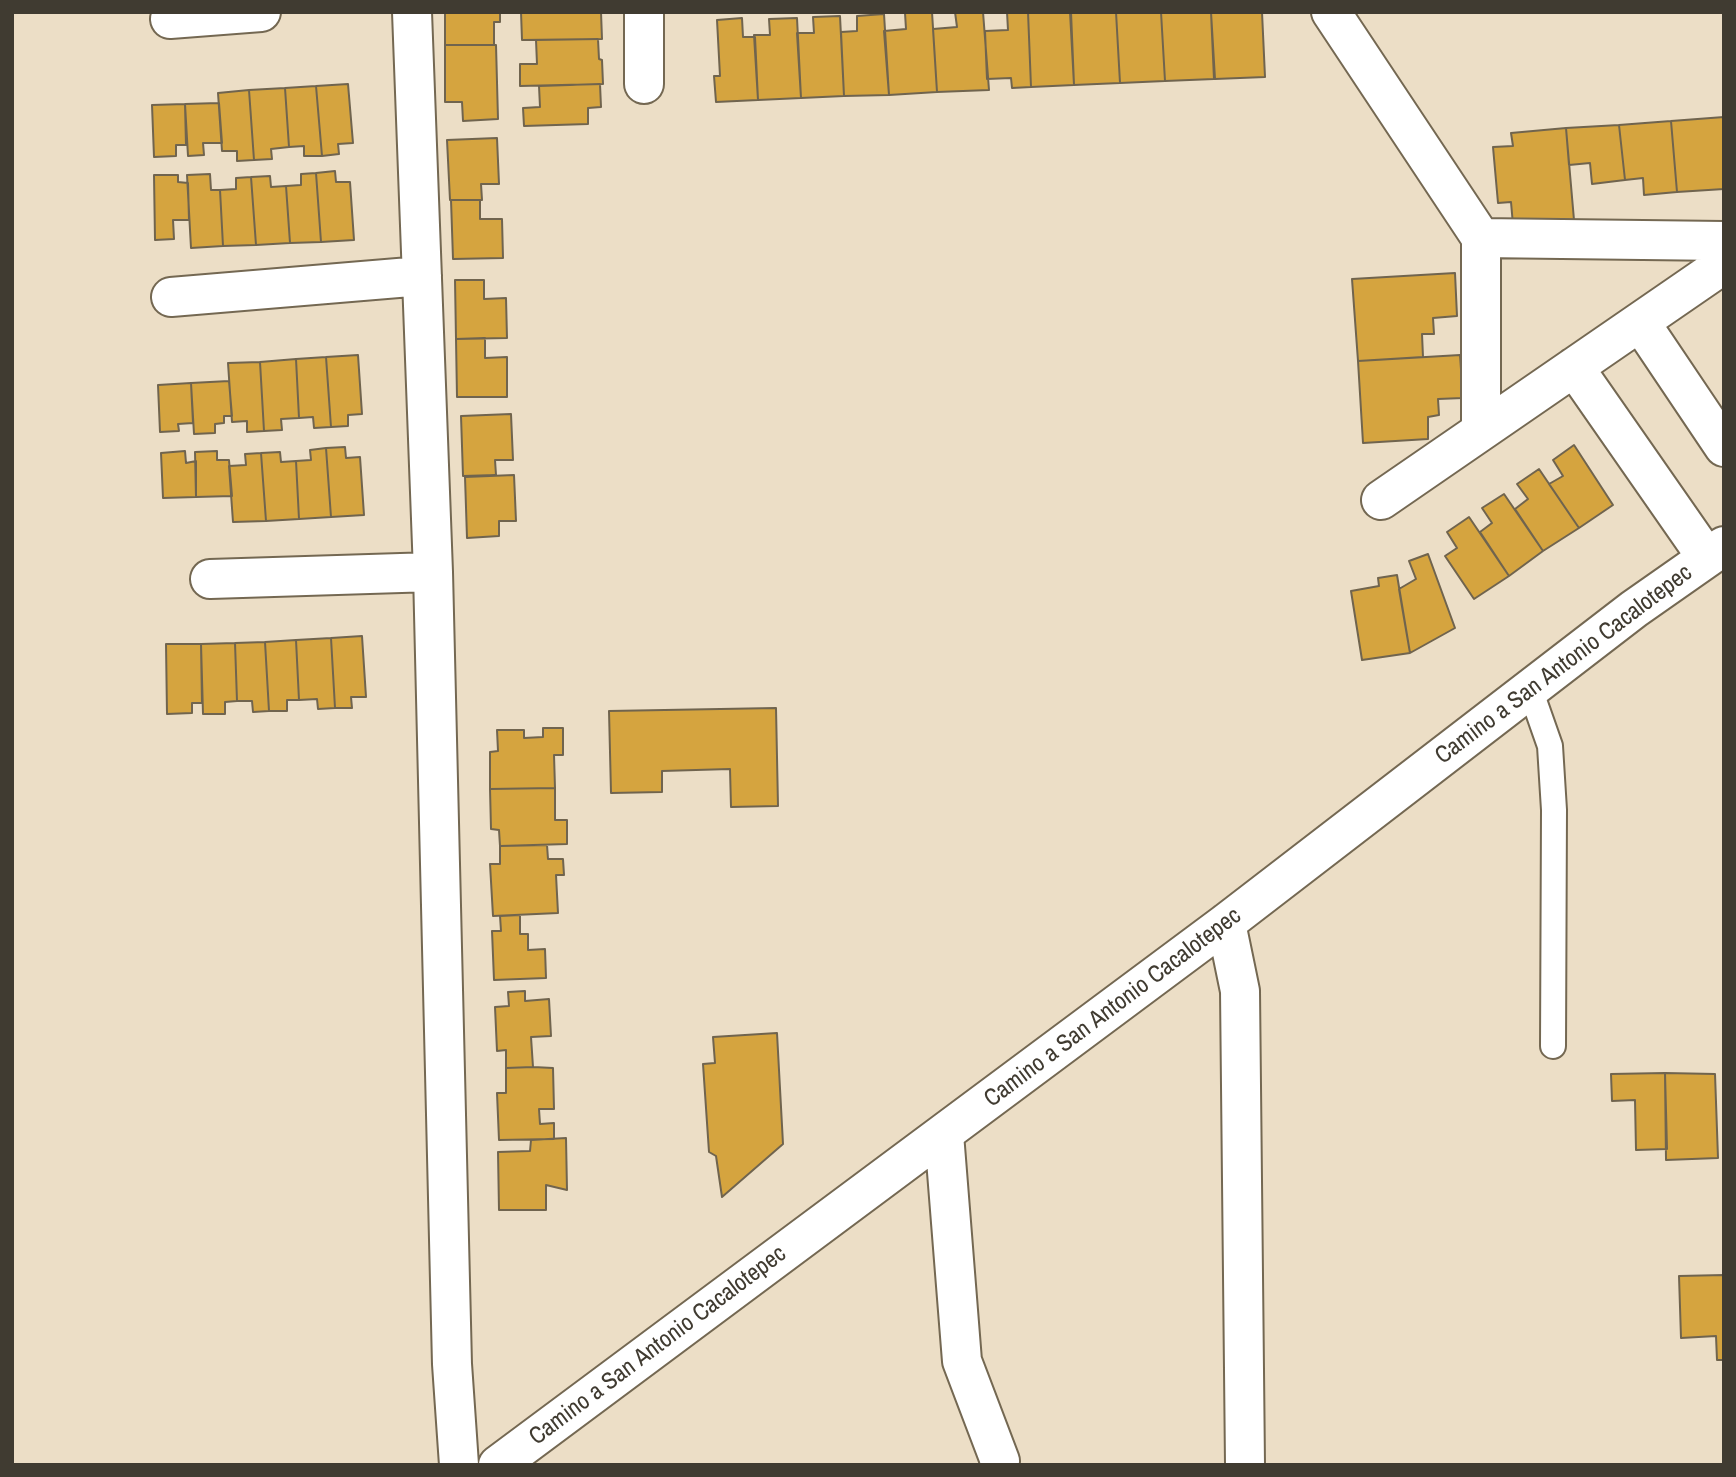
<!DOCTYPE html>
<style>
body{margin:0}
#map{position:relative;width:1736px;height:1477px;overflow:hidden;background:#ecdec6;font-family:"Archivo Narrow",sans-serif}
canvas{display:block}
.frame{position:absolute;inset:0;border:14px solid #403b31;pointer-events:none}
</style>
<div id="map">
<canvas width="1736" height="1477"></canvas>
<div class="frame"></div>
</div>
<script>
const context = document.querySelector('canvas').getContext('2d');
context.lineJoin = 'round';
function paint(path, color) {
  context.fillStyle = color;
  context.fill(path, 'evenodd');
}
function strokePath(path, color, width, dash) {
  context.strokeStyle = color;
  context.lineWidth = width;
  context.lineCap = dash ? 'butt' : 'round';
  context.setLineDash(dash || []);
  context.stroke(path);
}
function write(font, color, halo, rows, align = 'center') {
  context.font = font + ' "Archivo Narrow",sans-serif';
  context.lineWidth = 5;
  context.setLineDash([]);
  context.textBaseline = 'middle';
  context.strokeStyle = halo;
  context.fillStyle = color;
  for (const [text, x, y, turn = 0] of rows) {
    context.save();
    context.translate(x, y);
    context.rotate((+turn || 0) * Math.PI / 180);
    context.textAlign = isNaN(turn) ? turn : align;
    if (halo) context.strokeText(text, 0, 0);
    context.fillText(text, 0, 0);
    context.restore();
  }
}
const building = new Path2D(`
 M445,12h55v10h-6v23h-49z
 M521,12h80l1,27 -80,1z
 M932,12l5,80 -48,3 -5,-64 22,-2 -1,-16z
 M955,12h28l6,78 -52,2 -4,-63 24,-2z
 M1007,12h21l3,75 -19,1 -1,-10 -24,1 -2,-48 23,-1z
 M1028,12h42l4,73 -43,2z
 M1071,12h45l4,71 -46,2z
 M1116,12h45l4,69 -45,2z
 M1161,12h50l3,67 -49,2z
 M1211,12h51l3,65 -50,2z
 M884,14l5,81 -45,1 -3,-64 16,-1v-15z
 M840,16l4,80 -43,2 -4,-65h17l-1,-16z
 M742,18l1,19h12l3,63 -42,2 -2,-26h6l-3,-56z
 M797,18l4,80 -43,2 -4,-65h16l-1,-16z
 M598,39l1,20 3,1 1,24 -83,2v-22h17l-1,-24z
 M445,45h51l2,74 -35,2 -1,-19h-17z
 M348,84l5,59 -15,1 1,10 -17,2 -6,-70z
 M600,84l1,23 -13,1v16l-64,2 -1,-18 17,-1 -1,-21z
 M316,86l6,70h-18v-10l-15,1 -4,-59z
 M285,88l4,59 -18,2 1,10 -18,1 -5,-70z
 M249,90l5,70 -17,1v-10h-15l-4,-58z
 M219,103l3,40h-19l1,12 -16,1 -3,-52z
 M185,104l1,41h-10v11l-22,1 -2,-52z
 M1724,117v72l-47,3 -6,-71z
 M1671,121l6,71 -33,3 -1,-17 -18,2 -6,-55z
 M1619,125l6,55 -33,4 -2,-21 -21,2 -3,-37z
 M1566,128l8,92 -61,5 -2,-23 -13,1 -5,-56 20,-1 -2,-13z
 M497,138l2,46h-18l1,16h-32l-3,-60z
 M335,171l1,11h14l4,58 -33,2 -5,-69z
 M316,173l5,69 -31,1 -4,-57 15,-1v-11z
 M210,174l1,16h9l3,56 -32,2 -4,-73z
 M154,175h24v7l10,1 1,37h-16l1,19 -19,1z
 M270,176l1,11 15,-1 4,57 -34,2 -5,-68z
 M251,177l5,68 -33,1 -3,-56 16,-1v-11z
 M451,200h29v19h22l1,39 -50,1z
 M1455,273l2,43 -24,2 1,16h-12l1,23 -65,4 -6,-82z
 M455,280h29v19l22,-1 1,40 -51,1z
 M485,338v20l22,-1v40h-50l-1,-58z
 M358,355l4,59 -14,1v11l-17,1 -5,-70z
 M1460,355l3,43 -25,1 1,16 -11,2v22l-65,4 -5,-82z
 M326,357l5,70 -17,1 -1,-11 -14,1 -3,-59z
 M296,359l3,59 -18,1 1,11 -18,1 -4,-69z
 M260,362l4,69 -17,1v-11l-15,1 -4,-59z
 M229,381l3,35h-8v7l-9,1v9l-21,1 -3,-51z
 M191,383l2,40 -15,1 1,7 -19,1 -2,-47z
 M511,414l2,46h-18l1,15 -33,1 -2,-60z
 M1574,445l39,60 -34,23 -30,-44 14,-8 -10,-16z
 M345,447l1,11 14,-1 4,58 -33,2 -5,-69z
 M326,448l5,69 -32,2 -3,-58 15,-1 -1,-10z
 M185,451l1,12 10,-2v36l-33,1 -2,-45z
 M217,451v9h12l3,36 -36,1 -1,-45z
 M280,452l1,10 15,-1 3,58 -33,2 -5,-68z
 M261,453l5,68 -33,1 -4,-56 17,-1 -1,-11z
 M1539,469l40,59 -36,23 -28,-42 13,-10 -11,-15z
 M514,475l2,46h-17v15l-32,2 -2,-61z
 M1504,494l39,57 -34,25 -29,-44 12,-9 -10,-15z
 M1469,517l40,59 -35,23 -29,-43 12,-8 -10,-16z
 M1428,554l27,74 -45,25 -11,-64 17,-10 -7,-18z
 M1397,575l13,78 -48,7 -11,-69 28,-5 -1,-8z
 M362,636l4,61h-15l1,11h-17l-4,-70z
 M331,638l4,70 -17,1 -1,-10 -18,1 -3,-60z
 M296,640l3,60h-12v11h-18l-4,-69z
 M265,642l4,69 -16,1 -1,-11h-15l-2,-58z
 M235,643l2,58 -12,1v12h-22l-2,-70z
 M166,644h35l1,59h-10v10l-25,1z
 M776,708l2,98 -47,1 -1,-38 -68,2v21l-51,1 -2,-82z
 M543,728h20v27h-9l1,33 -65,1v-37l8,-1 -1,-21h27v8l19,-1z
 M555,788v32h12v24l-67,2 -1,-16 -8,-1 -1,-40z
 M547,845l1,14h15l1,16h-8l2,38 -65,3 -3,-52h10v-18z
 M520,915v19h8v16l17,-1 1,29 -52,2 -2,-49h9l-1,-15z
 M525,991v10l24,-2 2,37 -20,1 2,30 -27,1v-18l-9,1 -2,-44 14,-1 -1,-14z
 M777,1033l6,111 -61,53 -6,-41 -7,-4 -6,-88 12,-1 -2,-26z
 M533,1067l20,1 1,41h-15l1,15 14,-1v16l-55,1 -2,-47h9v-25z
 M1665,1073l50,1 3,84 -52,2z
 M1665,1073l2,76 -31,1 -1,-50 -23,1 -1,-27z
 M566,1138l1,52 -21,-5v25h-47l-1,-58 32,-1 1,-11z
 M1724,1275v85h-7l-1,-24 -35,2 -2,-62z`);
const lane = new Path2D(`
 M1530,689l20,57 4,64 -1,236`);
const street = new Path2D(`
 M412,12l21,560 19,792 7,101
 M1331,12l150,226v193
 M170,19l91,-7
 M644,84v-72
 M1481,238l243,3
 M171,297l251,-21
 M1640,322l84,125
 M1574,367l133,191
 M1381,500l343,-236
 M210,579l223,-7
 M1226,923l14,68 5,474
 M944,1134l18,227 38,100 -1,4
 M498,1465l728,-542 408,-314 90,-63`);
const streetNames = [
 ["Camino a San Antonio Cacalotepec",1564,665,-37],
 ["Camino a San Antonio Cacalotepec",1113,1008,-37],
 ["Camino a San Antonio Cacalotepec",658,1346,-37]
];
paint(building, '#d5a43f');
strokePath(building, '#70644e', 2);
strokePath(lane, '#746852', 28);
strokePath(street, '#746852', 42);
strokePath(lane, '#fff', 24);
strokePath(street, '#fff', 38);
write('24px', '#403b31', '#fff', streetNames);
</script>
